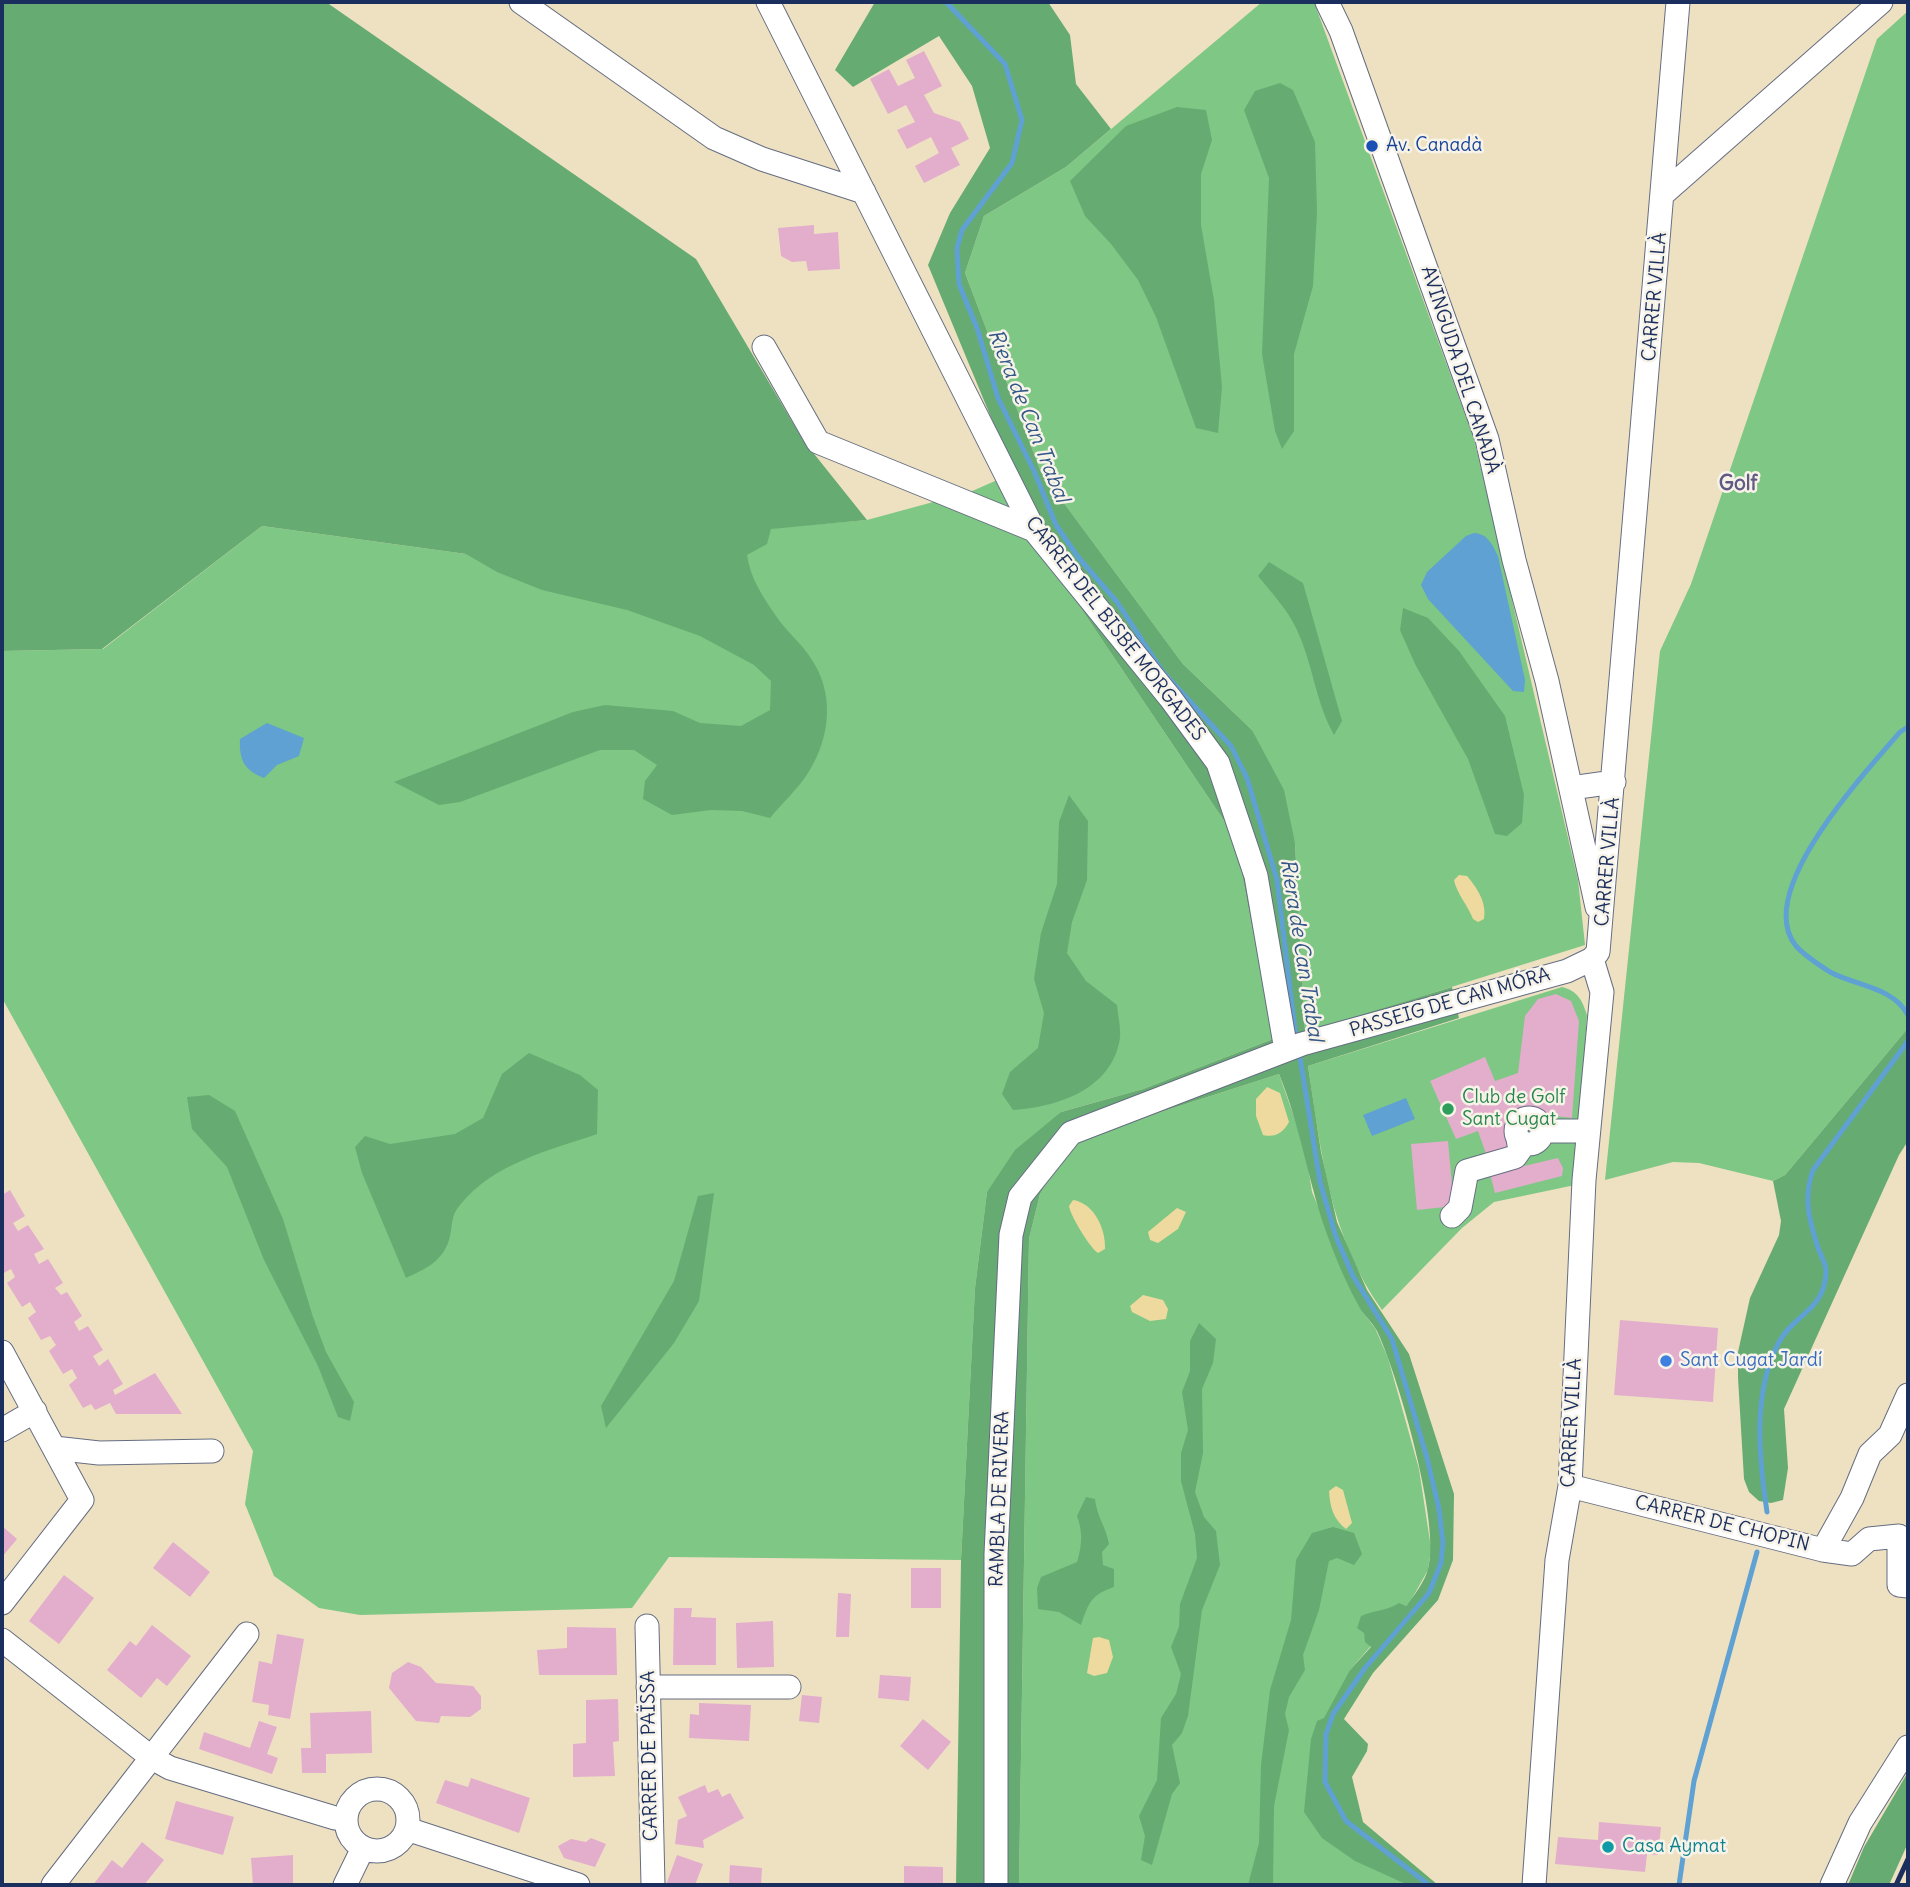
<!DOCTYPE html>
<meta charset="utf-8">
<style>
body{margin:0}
#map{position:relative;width:1910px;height:1887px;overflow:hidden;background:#eee1c2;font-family:Delius,sans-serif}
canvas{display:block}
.frame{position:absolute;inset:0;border:4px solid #1b2f5e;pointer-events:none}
</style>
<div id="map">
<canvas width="1910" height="1887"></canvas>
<div class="frame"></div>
</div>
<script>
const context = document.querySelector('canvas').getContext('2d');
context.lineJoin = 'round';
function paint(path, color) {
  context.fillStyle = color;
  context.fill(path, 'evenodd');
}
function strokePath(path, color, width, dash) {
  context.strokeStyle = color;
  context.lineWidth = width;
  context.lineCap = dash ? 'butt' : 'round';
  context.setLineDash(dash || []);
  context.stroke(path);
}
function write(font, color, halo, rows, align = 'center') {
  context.font = font + ' Delius,sans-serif';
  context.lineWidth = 5;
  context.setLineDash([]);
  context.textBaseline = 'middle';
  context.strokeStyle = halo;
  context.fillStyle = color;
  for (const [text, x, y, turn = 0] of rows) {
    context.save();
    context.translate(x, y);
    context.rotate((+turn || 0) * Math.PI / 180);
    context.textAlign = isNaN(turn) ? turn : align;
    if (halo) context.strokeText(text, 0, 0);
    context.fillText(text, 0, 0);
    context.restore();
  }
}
const green = new Path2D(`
 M1262,2h52l160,437 104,441 7,65 -280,88 -10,-190 -43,-113 -69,-66 -142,-192 -76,-199 19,-57 82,-49z
 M1908,11v1017l-123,147 -12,6 -74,-18 -26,-1 -68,18 55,-529 31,-67 186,-545z
 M995,481l240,356 38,202 -130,50 -82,23 -74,80 -12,96 -14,272 -292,-3 -37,51 -272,7 -41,-7 -45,-32 -29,-72 8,-53 -251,-453v-347l101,-2 159,-123 204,28 401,-34 103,-28z
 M1562,987c16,4 20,13 25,28l-12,170 -81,17 -32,26 -80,82c-52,-72 -61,-158 -74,-244z
 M1279,1074l26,74 7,44 51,121 12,15 13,30 31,111 12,79 -3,22 -17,30 -61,70 -28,119 95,96h-398l10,-646 11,-45 22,-34 24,-24z`);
const forest = new Path2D(`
 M2,2h324l370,257 107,181 64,80 -96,9 -4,15 -20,11c4,25 15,40 29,61 10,15 25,27 34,41 25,35 21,80 -2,116 -10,16 -26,30 -38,45l-28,-7 -31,-1 -39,5 -29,-16 2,-18 12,-16 -23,-15h-34l-140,52 -21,3 -45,-23 179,-70 32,-7 68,6 27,12 41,3 29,-16 1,-29 -17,-16 -54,-29 -73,-26 -85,-20 -45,-18 -31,-18 -204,-28 -160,123 -100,2z
 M875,2h173l22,33 6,49 35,45 -45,38 -82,49 -19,57 76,199 142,192 69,66 32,60 11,53 10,189 147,-45 7,31 -151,48 13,86 16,70 30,68 42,64 45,140 -1,66 -15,40 -65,73 -29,46 24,25 -1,7 -15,26 11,45 75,63h-30l-53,-24 -33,-23 -18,-26 7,-73 6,-18 7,-3 26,-48 21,-23 -6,-5 -1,-9 -7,-5 4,-12c14,-6 26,-5 38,-13l7,3c8,-10 19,-25 22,-37 13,-45 -30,-194 -51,-238 -4,-8 -11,-13 -16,-21 -13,-23 -24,-48 -33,-73 -20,-54 -27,-110 -49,-163l-193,62 -24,24 -22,34 -11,45 -10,646h-63l5,-325 14,-272 12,-96 28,-42 46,-38 82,-23 130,-50 -38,-202 -240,-356 19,-8 -86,-208 22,-52 40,-65 -18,-62 -33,-50 -86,51 -18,-17z
 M1280,83l13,7 22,52 2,70 -4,74 -19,68v77l-12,18 -7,-18 -13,-77 7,-176 -25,-68 11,-19z
 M1177,107l29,3 6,30 -11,34v51l13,75 8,87 -4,46 -22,-5 -40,-111 -18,-37 -27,-36 -26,-28 -15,-35 56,-55z
 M1269,562l34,21 39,138 -8,14c-19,-34 -21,-72 -38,-107 -9,-19 -25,-36 -38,-52z
 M1403,608l25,10 31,33 46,65 19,79 -2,28 -15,13 -12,-2 -27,-75 -53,-95 -15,-34z
 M1069,795l19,26 -1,59 -15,42 -5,31 19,28 31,24c1,11 4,23 3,33 -8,52 -63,69 -107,72l-11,-16 8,-22 28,-24 6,-35 -10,-34 7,-46 16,-49 2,-62z
 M1908,1028v113l-9,14 -115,254 4,59 -5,32 -12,3 -12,-2 -10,-9 -5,-13 -6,-101v-26l12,-54 29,-63 2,-14 -8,-40 12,-6z
 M529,1053l51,22 18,15 -1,44c-49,17 -103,29 -137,71 -10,11 -7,22 -11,35 -7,22 -24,29 -43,38l-44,-105 -7,-26 10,-11 25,8 65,-10 28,-16 19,-44z
 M209,1095l26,16 48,108 30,98 13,35 28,50 -4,19 -12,-4 -20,-51 -54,-106 -37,-93 -35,-38 -5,-32z
 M714,1193l-15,108 -25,42 -68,85 -5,-22 73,-125 24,-85z
 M1199,1323l17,16 -3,24 -11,26 1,64 -8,39 9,25 12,14 4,34 -18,45 -14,106 -6,17 -10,12 8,38 -8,11 -20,71 -11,-5 4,-24 -6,-20 18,-36 4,-62 15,-24 5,-20 -10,-27 8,-20 1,-23 17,-46 -2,-24 -14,-53v-28l7,-23 -6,-38 8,-21v-30z
 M1086,1497l9,2c2,18 11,28 14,45l-7,8 1,13 11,4v18c-23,8 -25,15 -33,38l-22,-13 -21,-3 -1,-21 4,-11 36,-15c5,-16 6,-30 0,-46z
 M1333,1527l21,6 8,21 -8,11 -17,-7 -8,3 -10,49 -16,45 2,15 -16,27 -4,17 4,16 -15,76 -1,79h-25l11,-42 2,-78 9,-75 21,-70 5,-60 16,-27z
 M1908,1772v71l-19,42h-41l16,-38z`);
const sand = new Path2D(`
 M1459,875l8,1c10,12 20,26 17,43l-6,3 -5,-3c-5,-13 -17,-27 -19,-39z
 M1267,1087l13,6 9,29c-6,11 -14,16 -26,13l-7,-19v-17z
 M1073,1200c21,3 33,29 32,49l-7,4c-8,-5 -28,-38 -29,-47z
 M1177,1208l9,4 -8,17 -20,14 -8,-3 -2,-8z
 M1143,1295l20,5 5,9 -2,10 -16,2 -18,-9 -2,-6z
 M1336,1486l7,4 9,33 -6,6c-13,-10 -16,-22 -17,-38z
 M1099,1637l10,3 4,17 -6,16 -13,3 -7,-3 6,-35z`);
const water = new Path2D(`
 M1474,533c14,1 18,11 24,23l27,124 -1,12 -11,-1 -85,-92 -7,-14 6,-13 39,-36z
 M267,723l37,15 -5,18 -22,9 -13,13c-20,-8 -25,-18 -24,-39z
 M1406,1098l9,21 -43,17 -9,-21z`);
const stream = new Path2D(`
 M946,2l59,62 17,56 -10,43 -50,67 -5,18 2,36 18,44 21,70 36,73 22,54 22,32 39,45 46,70 68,74 16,32 30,102 19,158
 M1908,727l-8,5c-33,39 -148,160 -104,214 9,10 23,19 34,26 26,14 63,15 78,43
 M1299,1051l21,131 16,55 17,39 39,63 35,119 12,51 4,34 -2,20 -12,30 -64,75 -32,46 -7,20 -1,48 21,39 83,64
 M1767,1512c-8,-54 -15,-120 12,-170 15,-28 45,-31 47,-69 1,-8 -5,-17 -8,-25 -9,-29 -15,-50 -5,-78l95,-129
 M1679,1885l15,-104 63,-229`);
const building = new Path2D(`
 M924,51l18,35 -18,9 10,18 26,9 9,17 -18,9 9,17 -36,18 -9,-17 24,-13 -8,-16 -24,12 -10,-19 18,-8 -9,-17 -18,9 -18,-35 19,-10 9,17 17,-8 -9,-18z
 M814,225v9l24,-2 2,37 -32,2 -2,-10 -14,1 -11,-6 -3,-28z
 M1556,994l15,7 8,20 -7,97 -50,-6 -16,6 7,30 -27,6 -8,-23 -22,8 -26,-58 55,-24 10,24 23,-8 7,-57 13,-17z
 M1448,1141l6,65 -37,4 -6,-66z
 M1558,1158l5,10 -1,8 -67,17 -5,-19z
 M10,1190l15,26 -12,7 5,8 10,-6 16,24 -10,5 5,10 9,-5 15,24 -8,5 6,7 6,-3 15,24 -8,6 5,9 9,-5 15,24 -10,6 6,10 9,-7 15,25 -10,6 2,5 40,-22 27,41h-66l-6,-11 -15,7 -4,-6 -8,4 -14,-23 8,-7 -5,-9 -9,5 -14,-23 7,-6 -6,-9 -9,4 -13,-22 8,-6 -6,-10 -8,5 -15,-24 8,-6 -4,-8 -9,5v-79z
 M1620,1320l98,8 -5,74 -99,-7z
 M2,1526l15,13 -15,18z
 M173,1542l37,30 -20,25 -37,-29z
 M911,1568h30v40h-30z
 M64,1575l30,23 -35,46 -30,-23z
 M838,1593l13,1 -2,43h-13z
 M674,1608h18l-1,9 25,1v47h-43z
 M773,1621l1,46 -37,1 -1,-45z
 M152,1625l39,31 -24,30 -10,-8 -16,20 -34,-28 23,-29 6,5z
 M567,1627l49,1 1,47h-78l-2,-25 30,-2z
 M277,1634l27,5 -14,80 -22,-4 1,-10 -17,-3 7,-41 13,3z
 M408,1662l13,5 15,16 37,3 8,10v13l-11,8 -29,-1 -2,7 -23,-2 -27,-33 3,-15z
 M880,1675l31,2 -2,24 -31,-3z
 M802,1695l20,2 -3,26 -20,-2z
 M618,1699l1,42 -6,1 2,34 -42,1v-33l13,-1v-43z
 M699,1703l52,2 -2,36 -60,-3 1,-24 9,1z
 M371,1711l1,42 -46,1v19h-24l-1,-25h10l-1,-35z
 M923,1719l28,23 -23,28 -28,-24z
 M259,1721l18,6 -10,27 11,4 -6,16 -73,-25 5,-17 46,16z
 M471,1778l59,20 -11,35 -83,-30 9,-23 23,7z
 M705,1785l3,8 10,-4 4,8 8,-4 14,25 -41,22 1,8 -29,-4 3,-24 9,-4 -9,-19z
 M176,1801l58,16 -11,38 -58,-16z
 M1599,1822l62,5 -3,28 -11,-1 -2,18 -90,-8 3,-27 40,3z
 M591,1838l15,6 -11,23 -31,-9 -6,-12 13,-7 15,3z
 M142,1842l22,18 -20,25h-51l19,-25 10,8z
 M293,1855v30h-40l-2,-27z
 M677,1855l26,9 -8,21h-29z
 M730,1865l32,3 -1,17h-32z
 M904,1866l39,1v18h-39z`);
const minor = new Path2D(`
 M521,2l193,136 48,21 102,33
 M768,2l266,528 137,169 47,64 38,113 30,174
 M1327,2l14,29 146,408 27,121 33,121 50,226
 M1664,193l217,-191
 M764,347l54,95 216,88
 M1571,788l43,-6
 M1516 1131a13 13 0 1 1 26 0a13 13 0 1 1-26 0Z
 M1542,1131h45
 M1452,1216l8,-8 7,-37 48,-14 5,-7 -2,-11
 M2,1352l80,148 -80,103
 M2,1430l33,-19
 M54,1448l45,5 113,-2
 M1570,1486l253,64 29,4 17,-15 30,-3v49l9,1
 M1823,1550l29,-52 18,-44 20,-19 18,-40
 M647,1626l6,259
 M2,1640l150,118 18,10 165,50h10
 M648,1687h141
 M346 1820a31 31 0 1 1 62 0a31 31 0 1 1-62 0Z
 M407,1829l171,56
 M53,1885l194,-251
 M345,1885l18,-37
 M996,1885v-331l15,-319 9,-38 51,-64 231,-89 265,-73 25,-12 6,-7 80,-950
 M1534,1885l23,-325 13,-74 14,-306 18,-188 -10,-33
 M1832,1885l28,-62 48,-76`);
const rail = new Path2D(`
 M1896,1885l12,-26`);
const markers = [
 [1372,146,7,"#1a4fb4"],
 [1448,1109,7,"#2e9e5b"],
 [1666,1361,7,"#3f7fe0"],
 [1608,1847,7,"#0f9aa8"]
];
const transitNames = [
 ["Av. Canadà",1386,146]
];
const streetNames = [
 ["CARRER VILLÀ",1655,297,-85],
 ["AVINGUDA DEL CANADÀ",1460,370,72],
 ["CARRER DEL BISBE MORGADES",1115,629,52],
 ["CARRER VILLÀ",1608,862,-85],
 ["PASSEIG DE CAN MÓRA",1450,1003,-16],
 ["CARRER VILLÀ",1572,1423,-87],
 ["RAMBLA DE RIVERA",1000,1499,-88],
 ["CARRER DE CHOPIN",1722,1524,14],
 ["CARRER DE PAÏSSA",650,1756,-91]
];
const leisureNames = [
 ["Club de Golf",1462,1098],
 ["Sant Cugat",1462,1120]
];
const shopNames = [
 ["Sant Cugat Jardí",1680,1361]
];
const cultureNames = [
 ["Casa Aymat",1622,1847]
];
const waterNames = [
 ["Riera de Can Trabal",1028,416,68],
 ["Riera de Can Trabal",1301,950,81]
];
const neighbourhoodNames = [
 ["Golf",1738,484]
];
paint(green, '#7ec784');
paint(forest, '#66ac72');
paint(sand, '#eeda9e');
paint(water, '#5fa1d2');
strokePath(stream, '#5fa1d2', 5);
paint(building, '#e3adcc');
strokePath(minor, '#656d81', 25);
strokePath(minor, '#fff', 23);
strokePath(rail, '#1b2f5e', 5);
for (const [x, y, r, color] of markers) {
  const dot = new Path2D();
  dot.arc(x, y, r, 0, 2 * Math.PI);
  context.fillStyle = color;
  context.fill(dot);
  strokePath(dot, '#f7f3e8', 2.5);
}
write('19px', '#164399', '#f7f3e8', transitNames, 'left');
write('19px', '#1b2f5e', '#f7f3e8', streetNames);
write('19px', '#27864d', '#f7f3e8', leisureNames, 'left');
write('19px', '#366cbe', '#f7f3e8', shopNames, 'left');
write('19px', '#0d838f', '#f7f3e8', cultureNames, 'left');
write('italic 21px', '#335787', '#f7f3e8', waterNames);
write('bold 21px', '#615b84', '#f7f3e8', neighbourhoodNames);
</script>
